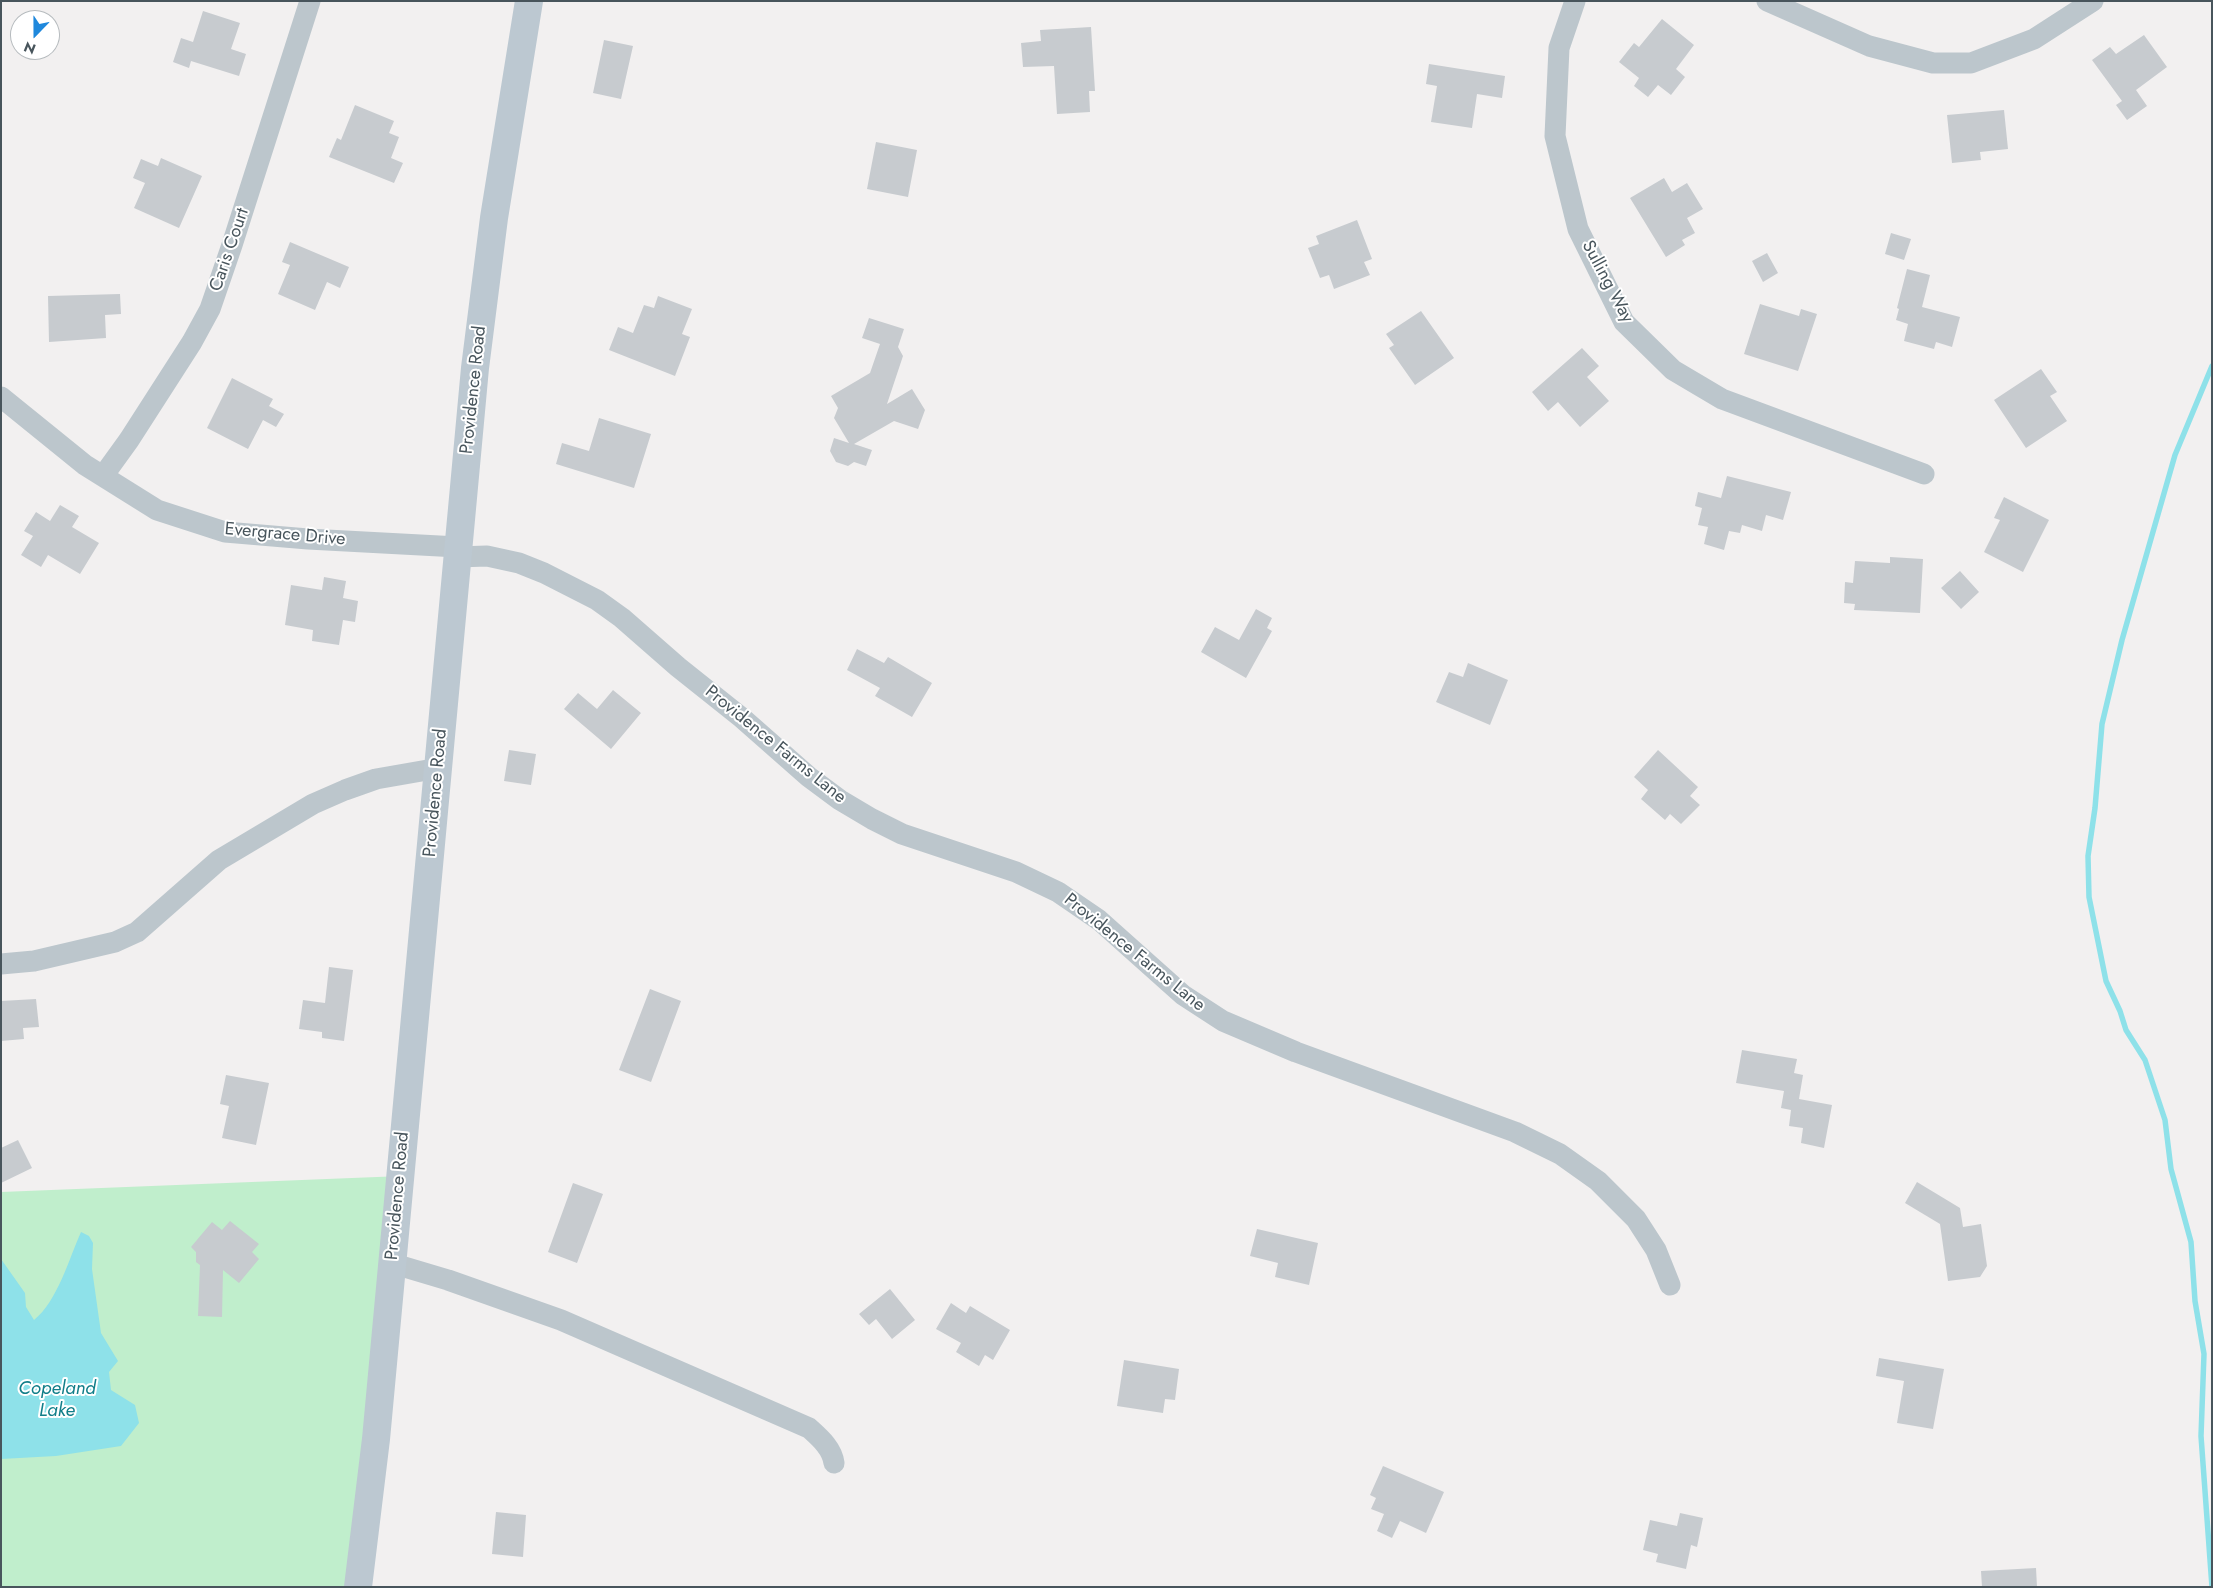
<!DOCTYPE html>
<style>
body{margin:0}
#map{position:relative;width:2213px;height:1588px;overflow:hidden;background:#f2f0f0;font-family:Jost,sans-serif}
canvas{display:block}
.frame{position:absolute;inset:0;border:2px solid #48555c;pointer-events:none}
.north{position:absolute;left:10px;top:10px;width:50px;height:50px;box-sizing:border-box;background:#fff;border:1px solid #b6bbbe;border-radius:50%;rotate:202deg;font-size:14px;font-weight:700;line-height:20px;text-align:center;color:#48555c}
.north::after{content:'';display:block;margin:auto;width:18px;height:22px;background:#1f88dc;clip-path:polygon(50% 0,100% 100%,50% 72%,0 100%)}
</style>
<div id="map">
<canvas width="2213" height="1588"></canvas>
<div class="frame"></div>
<div class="north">N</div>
</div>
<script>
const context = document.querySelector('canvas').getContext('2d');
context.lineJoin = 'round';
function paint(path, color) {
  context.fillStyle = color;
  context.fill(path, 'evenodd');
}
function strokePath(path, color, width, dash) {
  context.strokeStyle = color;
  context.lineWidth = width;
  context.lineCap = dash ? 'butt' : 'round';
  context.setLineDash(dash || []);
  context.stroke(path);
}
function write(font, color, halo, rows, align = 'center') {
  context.font = font + ' Jost,sans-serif';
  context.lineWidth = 4;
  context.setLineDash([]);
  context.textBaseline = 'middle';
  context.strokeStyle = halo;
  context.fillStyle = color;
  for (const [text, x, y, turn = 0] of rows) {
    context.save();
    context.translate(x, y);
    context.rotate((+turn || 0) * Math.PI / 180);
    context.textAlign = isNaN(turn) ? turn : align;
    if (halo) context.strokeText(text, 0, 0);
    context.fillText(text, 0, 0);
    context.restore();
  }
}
const green = new Path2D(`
 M402,1176l-55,411h-346v-395z`);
const water = new Path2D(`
 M81,1232l8,4 4,7 -1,26 9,64 17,28 -9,11 2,18 24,15 4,18 -18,23 -65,10 -55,3v-200l24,34 1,14 8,13c23,-18 35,-61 47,-88z`);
const stream = new Path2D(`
 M2212,1587l-11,-151 3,-82 -9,-53 -4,-59 -20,-73 -6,-49 -20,-60 -19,-30 -6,-19 -14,-30 -17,-84 -1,-41 7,-48 7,-84 20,-84 53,-185 37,-89`);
const building = new Path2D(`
 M203,11l37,12 -9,26 15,5 -7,22 -48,-15 -2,7 -16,-6 8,-24 12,4z
 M1662,19l32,26 -18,24 9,8 -14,18 -13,-10 -10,12 -14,-11 5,-8 -20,-16 15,-19 5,4z
 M1091,27l4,64h-6l1,21 -33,2 -3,-48 -31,1 -2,-24 20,-2 -1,-11z
 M2144,35l23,32 -31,23 11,16 -20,14 -11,-15 6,-4 -30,-41 18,-13 6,7z
 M604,40l29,6 -12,53 -28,-6z
 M1429,64l76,12 -3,22 -25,-4 -5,34 -41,-6 6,-36 -11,-2z
 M355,105l39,16 -5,12 10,4 -8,21 12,5 -9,20 -65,-26 8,-19 4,2z
 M2004,110l4,39 -28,3 1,8 -29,3 -5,-48z
 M876,142l41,8 -9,47 -41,-8z
 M161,158l41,18 -23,52 -45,-20 11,-25 -12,-5 8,-19 17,7z
 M1664,178l8,14 15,-9 16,26 -16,9 8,15 -13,7 3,5 -19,12 -36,-59z
 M1357,220l15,39 -8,3 6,13 -36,14 -5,-14 -9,3 -12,-30 11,-4 -3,-8z
 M1891,233l20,6 -7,21 -19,-6z
 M290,242l59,25 -9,21 -13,-6 -12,28 -37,-16 12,-29 -8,-3z
 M1767,253l11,20 -15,9 -11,-21z
 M1907,269l23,6 -8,32 38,10 -8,30 -16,-5 -2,7 -30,-8 4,-17 -12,-4 3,-11 -2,-1z
 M120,294l1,20 -16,1 1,23 -57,4 -1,-46z
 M658,296l34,13 -10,25 8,3 -15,39 -66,-26 9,-23 15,6 11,-28 10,3z
 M1760,304l39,12 2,-7 16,5 -19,57 -54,-17z
 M1421,311l33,47 -39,27 -26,-37 5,-3 -8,-11z
 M869,318l35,11 -6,18 5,9 -16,48 25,-15 13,21 -7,19 -24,-8 -40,23 18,6 -6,16 -12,-4 -6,4 -12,-4 -6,-11 4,-13 15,5 -15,-25 4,-10 -7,-12 39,-23 10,-29 -18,-6z
 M1582,348l17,18 -12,11 22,24 -29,26 -22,-25 -10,9 -16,-19z
 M2041,369l16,23 -7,4 17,25 -41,27 -32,-48z
 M232,378l41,21 -4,7 15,8 -8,13 -13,-7 -15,29 -41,-21z
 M599,418l52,16 -17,54 -78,-24 6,-21 27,8z
 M1727,476l64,16 -8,28 -17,-5 -4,16 -20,-6 -2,8 -11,-2 -5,19 -20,-6 4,-17 -10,-2 4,-17 -7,-2 3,-14 23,6z
 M2004,497l45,23 -26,52 -39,-20 16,-32 -6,-2z
 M60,505l19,11 -7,11 27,16 -19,31 -32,-19 -7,12 -20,-12 12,-19 -9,-5 12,-19 14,9z
 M1890,557l33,2 -3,54 -66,-3 1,-6 -11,-1 1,-21 8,1 2,-22 35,2z
 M1960,571l19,21 -18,17 -20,-21z
 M324,577l22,4 -3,17 15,3 -3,21 -12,-2 -4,25 -27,-4 1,-11 -28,-5 6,-40 31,5z
 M1256,609l16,9 -5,10 5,3 -26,47 -45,-26 14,-25 24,13z
 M857,649l27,14 4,-6 44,26 -20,34 -37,-21 5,-8 -33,-18z
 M1468,663l40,17 -18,45 -54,-23 13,-30 14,5z
 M613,690l28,23 -30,36 -47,-40 14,-16 19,16z
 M509,750l27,4 -5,31 -27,-4z
 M1658,750l40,37 -8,9 10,9 -19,19 -11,-10 -5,6 -24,-21 7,-9 -14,-13z
 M329,967l24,3 -9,71 -22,-3v-6l-23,-3 4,-29 22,3z
 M650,989l31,12 -30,81 -32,-12z
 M36,999l3,28 -16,1 1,11 -23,2v-40z
 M1742,1050l55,9 -3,14 9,2 -4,24 33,6 -8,43 -23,-5 2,-15 -14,-2 2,-16 -10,-2 3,-17 -48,-8z
 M226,1075l43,8 -13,62 -34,-7 7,-32 -9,-2z
 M18,1140l14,28 -31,15v-35z
 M1917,1182l43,26 3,19 18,-3 6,42 -7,11 -32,4 -8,-57 -35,-21z
 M573,1183l30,11 -26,69 -29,-11z
 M230,1221l29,23 -7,8 7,7 -20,24 -16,-13 -1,47 -24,-1 2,-51 -4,-3v-10l-5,-5 21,-25 10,8z
 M1257,1229l61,14 -9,42 -34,-8 3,-14 -28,-7z
 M890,1289l25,31 -23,19 -16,-20 -7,6 -10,-11z
 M951,1303l15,10 4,-7 40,24 -17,30 -8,-5 -6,11 -23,-14 5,-9 -25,-14z
 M1879,1358l65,11 -11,60 -36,-6 7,-42 -28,-5z
 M1124,1360l55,9 -4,31 -10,-1 -2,14 -46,-7z
 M1383,1466l61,26 -18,41 -26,-12 -8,17 -15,-7 7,-17 -13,-5 5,-11 -6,-3z
 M496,1512l30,3 -3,42 -31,-3z
 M1680,1513l23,5 -6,29 -6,-2 -5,24 -30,-7 2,-8 -15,-4 7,-30 27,6z
 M2036,1568l1,19h-55l-1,-16z`);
const street = new Path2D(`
 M1575,1l-16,47 -4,88 23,93 46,93 49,48 49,29 202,75
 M1767,1l102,45 64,17h38l63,-24 59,-38
 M1,397l84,68 72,45 68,22 83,7 150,8
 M103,476l26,-36 63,-98 18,-33 22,-64 78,-244
 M457,557l30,-1 32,7 25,10 53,27 25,18 56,49 64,51 67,59 31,23 32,19 30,15 114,38 42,20 41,28 84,75 40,26 73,31 219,80 45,22 38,27 38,38 20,31 14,35
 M1,964l33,-3 81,-19 22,-10 82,-72 94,-56 32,-14 31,-11 63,-11
 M391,1263l57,17 113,40 248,108c11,10 23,20 25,35`);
const secondary = new Path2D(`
 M358,1587l18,-148 99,-1071 19,-150 35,-217`);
const streetNames = [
 ["Caris Court",230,250,-71],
 ["Sulling Way",1607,282,62],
 ["Providence Road",474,390,-84],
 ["Evergrace Drive",285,535,5],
 ["Providence Farms Lane",775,745,39],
 ["Providence Road",436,793,-85],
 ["Providence Farms Lane",1134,953,39],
 ["Providence Road",398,1196,-85]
];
const waterNames = [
 ["Copeland",57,1389],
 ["Lake",57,1411]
];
paint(green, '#c0eecc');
paint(water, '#8ee1e9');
strokePath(stream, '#8ee1e9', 5.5);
paint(building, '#c7cbcf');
strokePath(street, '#bcc6cc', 21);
strokePath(secondary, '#bcc8d1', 28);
write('18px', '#48555c', '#fff', streetNames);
write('italic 19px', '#117e89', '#fff', waterNames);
</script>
